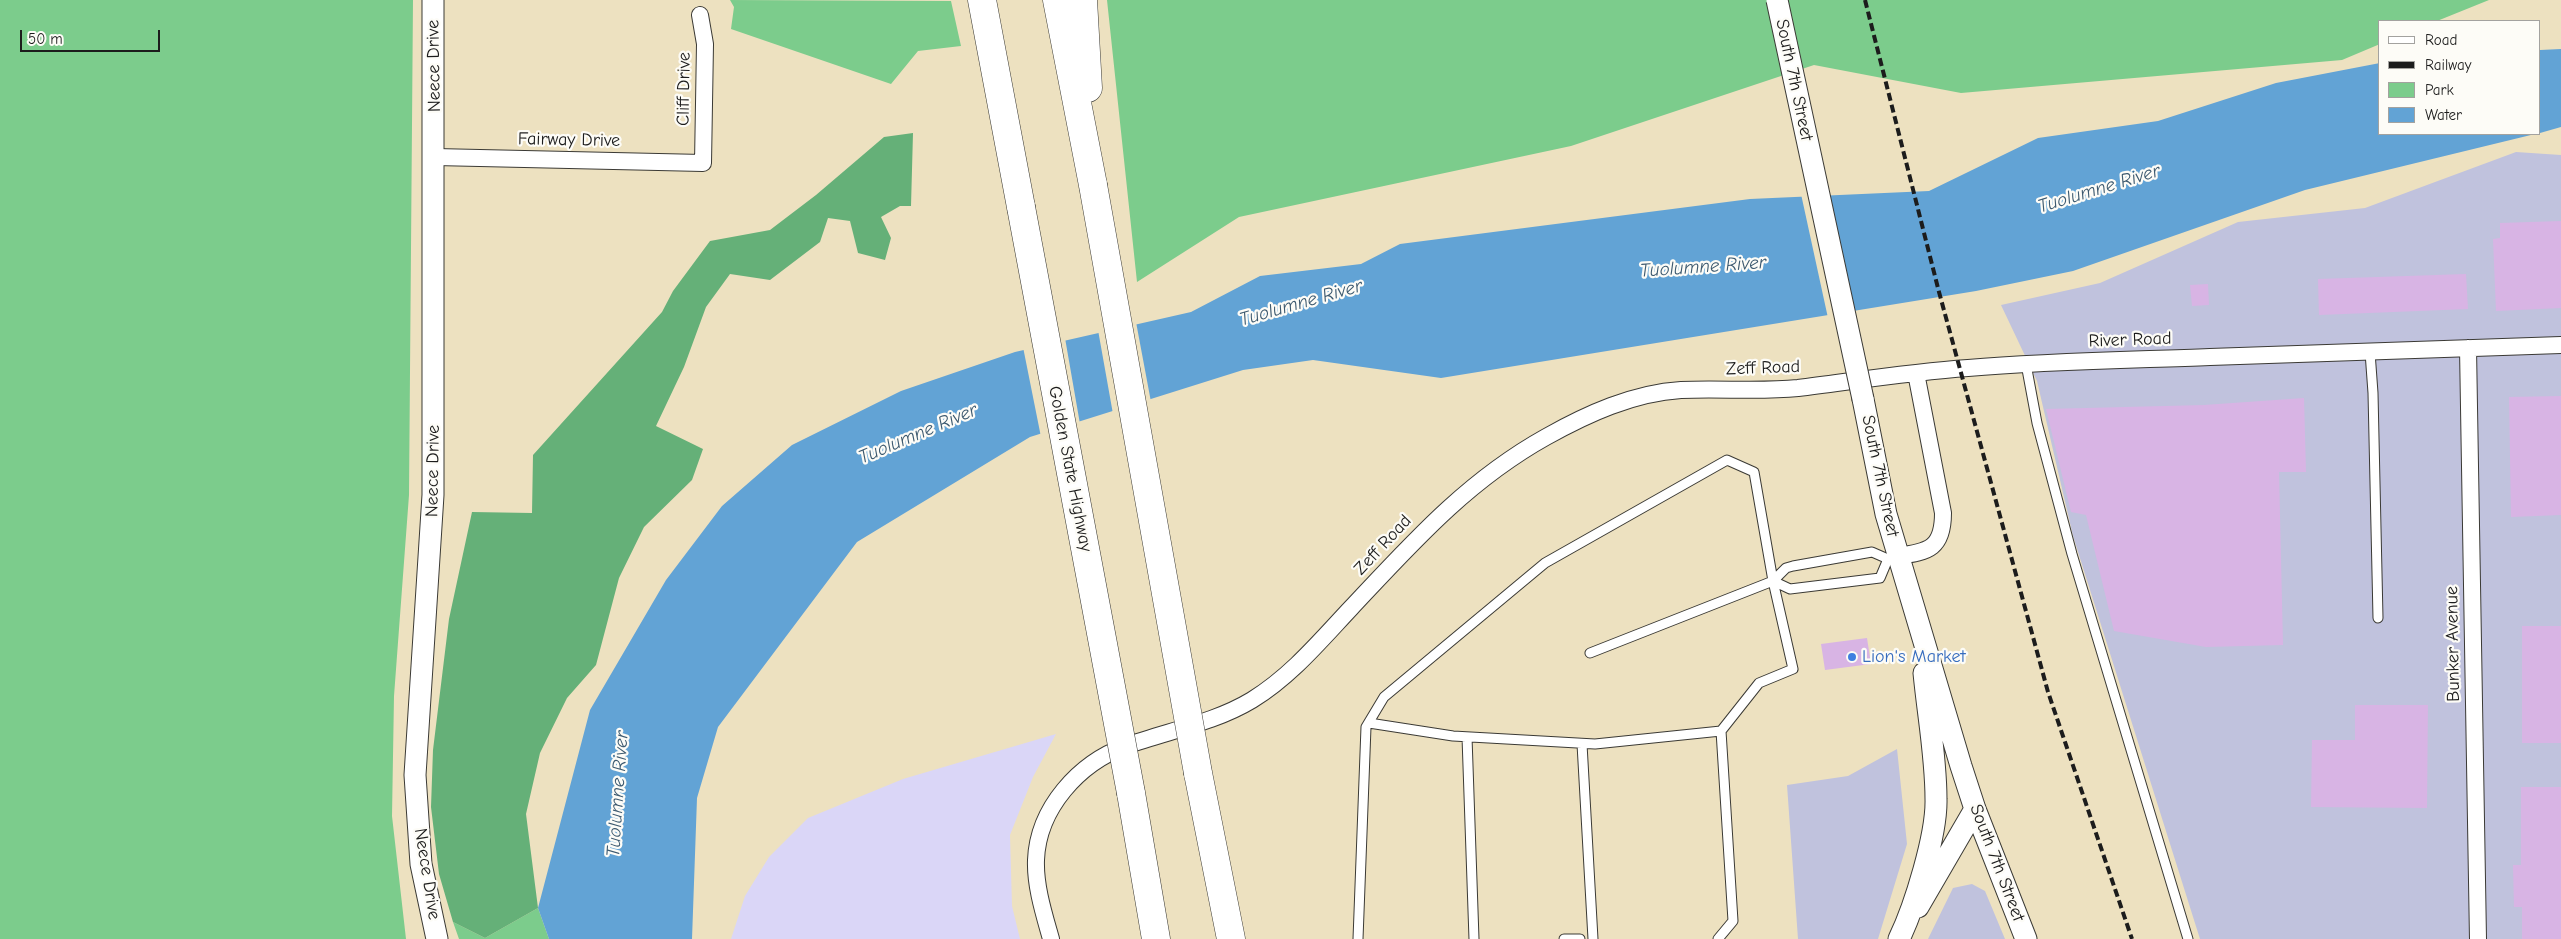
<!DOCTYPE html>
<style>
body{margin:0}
#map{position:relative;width:2561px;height:939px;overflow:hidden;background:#ede1c0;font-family:"Comic Neue",sans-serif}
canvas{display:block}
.legend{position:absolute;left:2378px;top:20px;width:162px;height:115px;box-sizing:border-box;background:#fdfcf7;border:1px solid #a3a29f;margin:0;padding:6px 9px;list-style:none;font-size:15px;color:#1c1c1c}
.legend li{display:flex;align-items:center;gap:10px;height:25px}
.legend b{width:25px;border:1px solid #a3a29f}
.scale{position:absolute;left:20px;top:30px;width:140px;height:22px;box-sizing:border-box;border:2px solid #1c1c1c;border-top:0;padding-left:6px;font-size:15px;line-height:18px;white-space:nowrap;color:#1c1c1c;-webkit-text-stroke:4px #fdfcf7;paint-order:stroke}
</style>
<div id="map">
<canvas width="2561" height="939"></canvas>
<ul class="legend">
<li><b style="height:6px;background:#fff"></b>Road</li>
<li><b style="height:6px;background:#1c1c1c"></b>Railway</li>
<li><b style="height:14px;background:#7ccc8c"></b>Park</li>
<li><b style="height:14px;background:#62a3d5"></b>Water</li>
</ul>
<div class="scale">50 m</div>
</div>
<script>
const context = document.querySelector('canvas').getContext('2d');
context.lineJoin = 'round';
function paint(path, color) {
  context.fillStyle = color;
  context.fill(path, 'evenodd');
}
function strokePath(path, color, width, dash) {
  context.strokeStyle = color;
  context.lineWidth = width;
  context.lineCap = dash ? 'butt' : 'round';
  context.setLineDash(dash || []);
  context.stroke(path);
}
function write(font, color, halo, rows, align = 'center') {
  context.font = font + ' "Comic Neue",sans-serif';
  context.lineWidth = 4.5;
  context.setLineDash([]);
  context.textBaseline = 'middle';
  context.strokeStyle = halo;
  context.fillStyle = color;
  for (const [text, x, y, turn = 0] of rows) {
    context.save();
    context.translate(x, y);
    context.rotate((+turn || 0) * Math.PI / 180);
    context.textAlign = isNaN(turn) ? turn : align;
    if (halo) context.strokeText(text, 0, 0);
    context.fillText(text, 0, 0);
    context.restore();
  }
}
const built = new Path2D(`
 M1056,734l-23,43 -23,58 2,71 8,33h-289l14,-43 24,-39 39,-39 95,-39z`);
const industrial = new Path2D(`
 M2516,152l45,3v784h-361l-127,-403 -36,-155 -36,-76 99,-22 138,-61 127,-14z
 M1897,749l10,95 -29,95h-80l-11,-154 61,-9z
 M1972,884l13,7 20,48h-77l25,-51z`);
const green = new Path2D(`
 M0,0h413l-4,495 -15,201 -2,120 14,123h-406z
 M730,0l221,1 10,45 -43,5 -27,33 -160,-55 3,-22z
 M1107,0h1382l-52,21h-57v23l-38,16 -381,33 -147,-28 -243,81 -332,71 -102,65z
 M538,908l11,31h-90l-6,-17 32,16z`);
const forest = new Path2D(`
 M913,133l-2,73h-11l-19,11 10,21 -6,22 -27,-7 -8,-32 -22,-3 -8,24 -50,38 -40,-6 -24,33 -22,60 -28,59 47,23 -11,31 -48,47 -25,51 -23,87 -29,33 -27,55 -14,61 12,94 -53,30 -32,-16 -14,-48 -8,-67 2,-57 16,-131 23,-107 60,1 1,-58 129,-143 11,-21 37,-50 60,-11 46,-35 68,-58z`);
const water = new Path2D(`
 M2561,49v78l-21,6v-83z
 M2380,63v71h155l-230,56 -232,81 -97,20 -535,87 -128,-18 -70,10 -213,67 -173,105 -139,185 -21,71 -5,141h-143l-11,-31 52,-198 76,-130 56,-74 70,-61 109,-54 114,-39 176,-40 69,-36 101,-12 39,-20 350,-45 179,-8 109,-53 120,-17 118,-38z`);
const pier = new Path2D(`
 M1828,193l26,120 -26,5 -27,-124z
 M1136,322l15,80 -38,12 -15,-84z
 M1065,338l15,86 -39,13 -18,-90z`);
const building = new Path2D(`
 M2561,221v87l-65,3 -3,-72 7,-1v-15z
 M2466,274l2,35 -149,6 -1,-36z
 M2208,284l1,21 -17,1 -2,-21z
 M2561,396v119l-50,2 -2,-120z
 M2304,398l2,74h-27l4,173 -77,2 -92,-16 -28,-116 -15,-3 -25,-103 158,-4z
 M2522,626h39v117h-39z
 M1867,638l4,26 -46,6 -4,-26z
 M2355,705h73l-1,103 -116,-1 1,-67h43z
 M2521,787h40v152h-39v-32h-8l-1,-42h8z`);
const service = new Path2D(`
 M2370,352l3,41 5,225
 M2026,364l11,59 35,131 116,385
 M1773,581l17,8 90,-11 8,-19
 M1590,653l183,-72 13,-13 7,-2 79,-14 16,7 10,-3
 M1369,723l84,13 142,8 126,-13
 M1467,737l7,202
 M1582,744l11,195
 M1358,939l8,-212 18,-30 161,-134 182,-103 27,12 19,109 20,88 -34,14 -38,48 12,190 -15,18
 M1564,939h16`);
const minor = new Path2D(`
 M435,157l268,6 2,-119 -5,-29
 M2468,348l10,591
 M1898,556c31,-4 45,-8 45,-43l-27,-140
 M1051,939c-7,-25 -16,-53 -15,-79 2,-52 43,-97 90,-114 41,-15 88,-23 126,-46 39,-24 68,-59 99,-92 61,-65 116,-127 195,-171 41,-23 87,-44 135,-47 39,-2 78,2 117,-2 56,-7 113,-16 170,-20 80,-7 161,-8 242,-11 117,-4 234,-8 351,-12`);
const tertiary = new Path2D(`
 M433,0v495l-18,280 6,89 16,75
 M1863,399l23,115 75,252 14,43 51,130
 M1918,907l57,-98
 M1899,939c16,-33 38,-105 37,-140 0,-42 -8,-84 -12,-126`);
const motorway = new Path2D(`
 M982,0l39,207
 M1057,0l36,185
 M1083,0l5,88
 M1198,773l33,166
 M1131,793l25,146`);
const rail = new Path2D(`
 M1865,0l74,292 109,400 84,247`);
const tertiaryBridge = new Path2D(`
 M1777,0l86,399`);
const motorwayBridge = new Path2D(`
 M1093,185l105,588
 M1021,207l110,586`);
const markers = [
 [1852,657,5,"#3f7fe0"]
];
const streetNames = [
 ["Neece Drive",434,66,-91],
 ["South 7th Street",1794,80,78],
 ["Cliff Drive",684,89,-89],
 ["Fairway Drive",569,140,1],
 ["River Road",2130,340,-2],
 ["Zeff Road",1763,368,-2],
 ["Golden State Highway",1070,469,79],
 ["Neece Drive",433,471,-89],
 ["South 7th Street",1880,476,78],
 ["Zeff Road",1383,545,-47],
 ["Bunker Avenue",2453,644,-91],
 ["South 7th Street",1997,863,69],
 ["Neece Drive",427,874,81]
];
const shopNames = [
 ["Lion's Market",1862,657]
];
const waterNames = [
 ["Tuolumne River",2099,189,-17],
 ["Tuolumne River",1703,267,-4],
 ["Tuolumne River",1301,303,-16],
 ["Tuolumne River",918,434,-23],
 ["Tuolumne River",618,794,-86]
];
paint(built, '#dad6f7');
paint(industrial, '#c0c2dd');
paint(green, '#7ccc8c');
paint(forest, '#65b078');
paint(water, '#62a3d5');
paint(pier, '#ede1c0');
paint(building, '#d8b4e4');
strokePath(service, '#3b3a35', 11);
strokePath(minor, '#3b3a35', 18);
strokePath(tertiary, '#3b3a35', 23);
strokePath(motorway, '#3b3a35', 29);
strokePath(service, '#fff', 9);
strokePath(minor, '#fff', 16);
strokePath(tertiary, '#fff', 21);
strokePath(motorway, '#fff', 28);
strokePath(rail, '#1c1c1c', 4, [8, 4]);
strokePath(tertiaryBridge, '#3b3a35', 23, []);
strokePath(motorwayBridge, '#3b3a35', 29, []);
strokePath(tertiaryBridge, '#fff', 21);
strokePath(motorwayBridge, '#fff', 28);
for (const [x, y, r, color] of markers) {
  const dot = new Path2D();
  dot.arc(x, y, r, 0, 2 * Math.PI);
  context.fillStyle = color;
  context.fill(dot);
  strokePath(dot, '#fdfcf7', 2);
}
write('18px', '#1c1c1c', '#fdfcf7', streetNames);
write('18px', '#366cbe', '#fdfcf7', shopNames, 'left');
write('italic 19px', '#3c596f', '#fdfcf7', waterNames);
</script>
